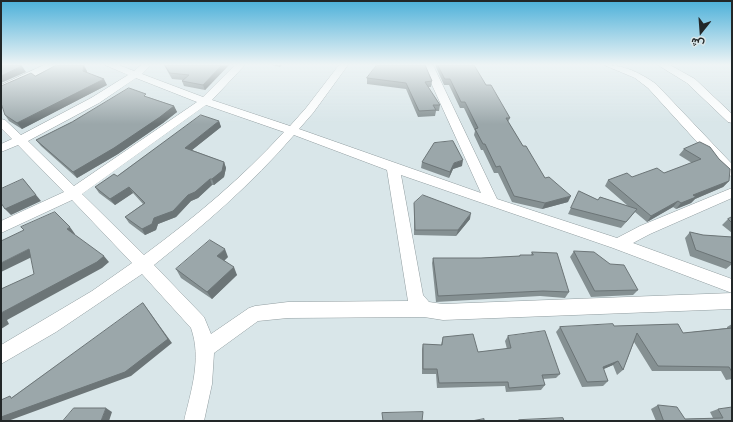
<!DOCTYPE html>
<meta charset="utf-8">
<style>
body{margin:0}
#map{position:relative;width:733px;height:422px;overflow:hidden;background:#d9e6e9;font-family:Helvetica,Vazirmatn,sans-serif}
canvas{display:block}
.frame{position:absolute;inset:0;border:2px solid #222728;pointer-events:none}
.north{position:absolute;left:681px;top:12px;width:40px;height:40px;-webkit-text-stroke:3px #d9e6e9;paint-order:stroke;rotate:197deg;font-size:11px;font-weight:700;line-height:16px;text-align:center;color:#222728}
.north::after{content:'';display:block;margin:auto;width:14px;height:18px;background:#222728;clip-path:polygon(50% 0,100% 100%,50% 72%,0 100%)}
</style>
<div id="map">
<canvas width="733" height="422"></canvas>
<div class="frame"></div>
<div class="north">ش</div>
</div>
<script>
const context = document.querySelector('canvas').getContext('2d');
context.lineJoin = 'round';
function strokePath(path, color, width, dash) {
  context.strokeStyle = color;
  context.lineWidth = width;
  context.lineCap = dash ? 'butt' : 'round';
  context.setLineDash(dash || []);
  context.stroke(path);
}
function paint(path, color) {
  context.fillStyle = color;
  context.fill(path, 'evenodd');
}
const street = new Path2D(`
 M44,65h12l-30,17 -25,10v-7z
 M105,65h14l15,6 7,-6h10l-9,9 61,23 32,-32h10l-33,35 78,26 16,-18 33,-43h9l-35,48 -14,16 182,64 -58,-128h10l64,134 120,39 23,-12 92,-38v10l-82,36 -17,9 99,36v14l-119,-45 -212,-73 22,120 6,7 14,2 289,-11v16l-289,11 -19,-3 -136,1 -30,3 -44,32 -2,31 -8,37h-20c7,-30 18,-62 7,-93l-49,-54 -86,58 -55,32v-19l91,-54 40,-28 -60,-63 -71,33v-12l63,-29 -46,-47 -17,7v-8l11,-5 -11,-11v-9l4,1 16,15 70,-37 37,-23zM136,78l61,24 -123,84 -46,-45 71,-38zM206,105l78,27c-42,46 -90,86 -140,123l-62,-61zM294,135l93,35 21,131 -120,1 -33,4 -6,2 -38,26 -7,-17 -50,-52c50,-40 98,-81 140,-130z
 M604,65c20,0 35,7 52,19l76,80v12l-5,-1 -79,-87 -13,-10z
 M658,65h12l25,14 37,35v9l-4,-1 -41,-39z`);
const wall = new Path2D(`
 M164,65h65l-24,25 -21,-4 -2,-5 1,-1 -11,-1z
 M271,65h11l-2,2z
 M435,65h39l12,20 24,33 -2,4 15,24 22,32 23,24 -26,7 -30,-7 -14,-29h-4l-11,-23h-2l-7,-15 1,-4 -11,-23h-4l-11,-23h-5z
 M87,71v2l20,12 -85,44 -13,-8 -4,-6 30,-39z
 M367,78l65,3 -1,6h-3l12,18 -1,6h-3l-1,5 -17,1 -12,-28 -39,-5z
 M148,97l26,9 3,6 -14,11 -45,31 -41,24 -36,-32 -5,-6z
 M219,121l2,6 -29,23 32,12 2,6 -2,9 -10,8h-2l-14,13 -7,3 -15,16 -18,7 -2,6 -11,5 -16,-12 -4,-6 18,-13 -10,-11 -18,12 -16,-12 -4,-6 22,-11z
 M700,142l29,39 -6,6 -28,12 -4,4 -15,6 -3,-2 -26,15 -12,-10 -14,16 -53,-14 11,-23 19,9 2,-3 28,9 -23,-20 3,-6 56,-7 28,-10 -13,-8 5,-6z
 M422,162l40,4 -9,3 -4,9 -28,-10z
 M414,203l56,16 -14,17 -42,-1z
 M732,217v16l-10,-8 6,-6z
 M690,232l13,3 29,2v27l-6,5 -36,-13 -5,-18z
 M574,251l64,39 -5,5 -42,2 -21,-40z
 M532,252l37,40 -4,6 -25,-2 -104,6 -4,-39 1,-5h48l38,-2 1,-1h11z
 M228,257l-4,3 13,15 -25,24 -31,-21 -5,-9z
 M732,324v55l-6,1 -5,-9h-69l-18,-29 -11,28 -6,5 -4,-10 -10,4 5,12 -5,5 -21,1 -26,-55 4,-5 54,-1 69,7 44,-5v-1z
 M508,336l52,38 -4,4 -13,1 2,6 -4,5 -35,2 -1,-6 -68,2 -1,-14h-14v-25l1,-5 18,1 2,-8 35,15 29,-3 -2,-8z
 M658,405l27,14 28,-1 -3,-6 8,-3 14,12h-76l-5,-12z`);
const shadedWall = new Path2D(`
 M84,65l3,6 -1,6 -3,-6z
 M222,65h7l-24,25 -2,-5z
 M22,66l4,6 -25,11v-7z
 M104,79l3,6 -85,44 -5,-6z
 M174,106l3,6 -14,11 -45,31 -41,24 -4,-6z
 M219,121l2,6 -34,27 -2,-6z
 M463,160l-1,6 -9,3 -4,9 1,-6 4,-9z
 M224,162l2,6 -2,9 -10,8 -2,-6z
 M23,179l18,22 -30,14 -6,-6z
 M210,179l2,6 -14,13 -7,3 -15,16 -18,7 -2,6 -11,5 -3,-6 12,-11z
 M729,181l-6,6 -28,12 -4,4 -15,6 5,-6 12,-8z
 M129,187l4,6 -18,12 -5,-6z
 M571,196l-3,6 -26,7 3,-6z
 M678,201l-5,6 -26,15 4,-6z
 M471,213l-1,6 -14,17 2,-6z
 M70,227l5,7 -3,1 -5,-6z
 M29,249l7,6 -35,17v-9z
 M225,249l3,8 -7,7 -4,-8z
 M104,256l5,6 -7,6 -95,52 2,4 -8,5v-16z
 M234,267l3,8 -25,24 -5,-7z
 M143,303l29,40 -41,33 -123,45h-7v-4z
 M618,361l-5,4 -16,7 6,-5z
 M106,408l6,4 -3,9h-8z`);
const building = new Path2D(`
 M1,65h20l1,1 -21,10z
 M57,65h27l-1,6 21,8 -87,44 -12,-8 -4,-12v-17l30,-13 4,3z
 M165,65h57l-19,20 -21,-4 7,-6 -19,-2z
 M377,65h48l7,16 -7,1 15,23h-7l3,5 -17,1 -13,-28 -39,-5z
 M438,65h36l12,20h5l19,33h-4l17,28h3l19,32 4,-1 22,19 -26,7 -31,-7 -14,-30 -4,1 -11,-23h-2l-8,-15 3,-1 -13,-26h-4l-11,-23h-5z
 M129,88l17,6 -2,2 30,10 -14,11 -46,31 -41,24 -37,-32 36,-18z
 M201,115l18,6 -34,27 39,14 -2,9 -10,8h-2l-15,13 -7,3 -15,16 -19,7 -2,6 -10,5 -17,-12 20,-14 -16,-16 -19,12 -15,-12 19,-13 3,2z
 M453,141l10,19 -9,3 -4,9 -28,-10 12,-19z
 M700,142l10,5 9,12 11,10 -1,12 -36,14 3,2 -15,6 -3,-2 -27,15 -43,-36 19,-7 5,4 25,-9 7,5 37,-14 -17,-10z
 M23,179l13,16 -31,14 -4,-6v-14z
 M579,191l19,9 2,-3 37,12 -11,13 -55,-14z
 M423,195l48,18 -13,17h-43l-1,-27z
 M55,212l15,15 -3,2 37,27 -7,6 -96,51v-24l33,-15 -5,-25 -28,14v-22l23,-11 -3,-3z
 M732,217v6l-4,-4z
 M690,232l13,3 29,2v26l-36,-13z
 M210,240l15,9 -8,7 17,11 -27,25 -31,-23z
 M574,251l20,1 16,12 14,1 14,25 -43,1z
 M532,252l25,1 12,39 -26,-1 -105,5 -5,-38h48l39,-2v-1h13z
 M143,303l25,36 -43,33 -124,45v-17l9,-4 1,2z
 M613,324l1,2 64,-2 5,9 49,-5v44l-3,-5 -71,-1 -21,-33 -14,37 -5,-9 -15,6 5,14 -21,1 -27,-55z
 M545,331l15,43 -18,1 3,10 -36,3 -1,-6 -69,1 -2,-14h-14v-25l19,1 1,-8 30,-3 5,18 33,-4 -3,-12z
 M658,405l19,2 8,12 38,-1 -5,-9 14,-2v14h-68z
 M74,408h32l-5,13h-38z
 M423,412l-1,9h-39l-1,-8z
 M563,418l1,3h-44l-1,-1z
 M484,419v2h-12z`);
strokePath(street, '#919da0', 1);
paint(street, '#fff');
paint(wall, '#859092');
paint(shadedWall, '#6c7577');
paint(building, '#9ba7aa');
strokePath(building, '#6c7577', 1);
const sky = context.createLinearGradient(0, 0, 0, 124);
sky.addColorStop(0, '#4bb0d9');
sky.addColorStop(0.52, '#eef4f5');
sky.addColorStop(1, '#eef4f500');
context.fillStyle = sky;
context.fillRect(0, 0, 733, 124);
</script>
